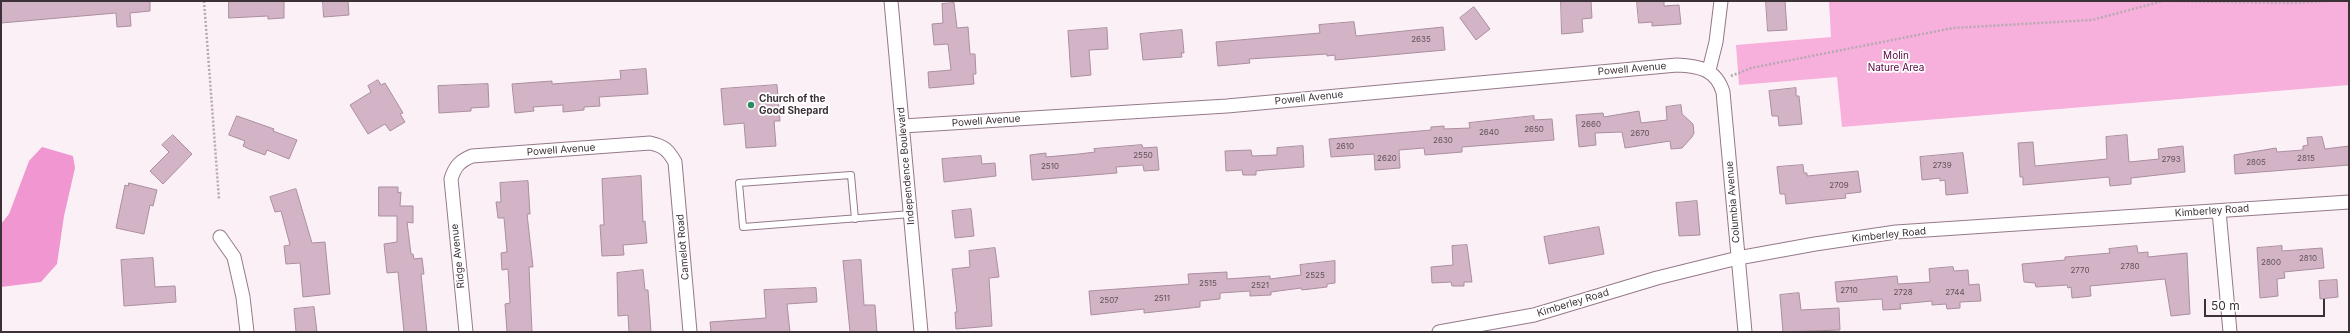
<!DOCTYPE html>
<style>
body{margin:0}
#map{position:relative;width:2350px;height:333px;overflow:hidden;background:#fcf0f7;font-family:Inter,sans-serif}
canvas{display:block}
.frame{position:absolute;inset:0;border:2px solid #3d3138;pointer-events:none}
.scale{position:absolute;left:2204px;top:299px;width:121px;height:18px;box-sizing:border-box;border:2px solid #3d3138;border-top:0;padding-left:5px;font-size:12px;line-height:14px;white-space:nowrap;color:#3d3138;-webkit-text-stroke:3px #fff;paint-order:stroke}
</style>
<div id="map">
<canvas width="2350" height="333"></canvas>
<div class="frame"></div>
<div class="scale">50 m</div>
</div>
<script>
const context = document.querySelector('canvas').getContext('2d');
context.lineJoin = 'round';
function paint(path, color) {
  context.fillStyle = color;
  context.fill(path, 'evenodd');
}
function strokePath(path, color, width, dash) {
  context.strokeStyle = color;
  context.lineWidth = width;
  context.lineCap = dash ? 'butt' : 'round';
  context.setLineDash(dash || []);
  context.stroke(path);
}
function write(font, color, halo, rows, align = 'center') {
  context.font = font + ' Inter,sans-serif';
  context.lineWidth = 3.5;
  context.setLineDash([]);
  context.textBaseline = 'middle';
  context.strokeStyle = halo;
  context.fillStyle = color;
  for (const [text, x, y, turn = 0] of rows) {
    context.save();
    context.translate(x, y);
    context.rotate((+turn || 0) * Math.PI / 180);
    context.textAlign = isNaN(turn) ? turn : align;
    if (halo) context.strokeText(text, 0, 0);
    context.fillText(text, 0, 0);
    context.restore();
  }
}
const green = new Path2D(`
 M1829,1h520v84l-507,42 -5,-50 -98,8 -3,-40 95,-8z`);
const water = new Path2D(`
 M42,147l31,9 2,12 -11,48 -7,48 -16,18 -40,5v-63l8,-10 20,-53z`);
const building = new Path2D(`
 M1,1h149v10l-20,2 1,13 -14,1 -1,-14 -115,10z
 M229,1h55v17l-16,1v-3l-39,2z
 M323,1h25l1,14 -25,2z
 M1561,1h30l1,17 -10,1 1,13 -21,2z
 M1637,1h27v5l15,-1 2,19 -29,2v-4l-13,1z
 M1766,1h19l2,29 -19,1z
 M954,3l3,25 11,-1 2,27h5l1,20h-3l1,10 -45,4 -1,-16 23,-2 -3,-26 -14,1 -2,-21 11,-1 -1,-19z
 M1474,7l16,22 -14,11 -16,-22z
 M1354,22l2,14 87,-9 2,23 -110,10v-5l-8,1v-2l-78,5 1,4 -32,3 -2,-24 104,-9 -1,-8z
 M1107,28l1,21 -19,1 2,25 -20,2 -3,-46z
 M1182,30l2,23h-3l1,4 -39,3 -3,-26z
 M646,69l2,25 -49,3 1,9 -16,1v3l-21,2v-7l-30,2 1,4 -19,2 -3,-29 40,-3v3l69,-5 -1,-8z
 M378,80l3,5 4,-2 18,30 -3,1 5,8 -15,9 -5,-7 -17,10 -18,-29 21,-13 -3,-6z
 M488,84l1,23 -18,1v3l-32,2 -1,-27z
 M777,85l3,36h-6l2,25 -30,2 -2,-25 -20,2 -3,-36z
 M1796,88v8h3l3,28 -23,2 -1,-10h-6l-3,-25z
 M1681,105l1,9 11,10 1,9 -2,4 -10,11 -11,1 -1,-8 -45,7 -3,-16 -27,1 1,12 -17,2 -3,-32 27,-2 1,4 35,-6 2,12 26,-3 -1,-13z
 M237,116l37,13 -1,2 24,9 -8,19 -22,-9 -2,5 -16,-6 -6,-3 2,-5 -16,-6z
 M1534,116v4l18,-1 2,21 -92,7v5l-37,3 -1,-7 -25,2 1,18 -25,2 -1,-16 -43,3 -2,-18 102,-9v-3l13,-1v3l26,-1 -1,-5z
 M173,135l19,19 -29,30 -13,-13 19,-19 -7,-7z
 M2127,135l2,27 30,-3 -1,-10 25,-3 2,26 -54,6v6l-21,2 -1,-9 -86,8v-8h-3l-2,-34 15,-1 2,24 72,-7 -1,-22z
 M2322,137l3,12 24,-3v19l-114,9 -1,-19 42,-7 1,4 26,-2v-4l5,-1 -1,-7z
 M1142,145l1,3 14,-1 2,23 -15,1 -1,-6 -27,2 1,6 -85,7 -2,-25 16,-2v4l33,-3 16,-2 -1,-3z
 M1303,146l1,21 -39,3 -9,1v4h-13l-1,-5 -16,1 -1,-20 26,-1 1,6 25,-1v-7z
 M1963,153l5,40 -22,2 -1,-15 -5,1v-3l-18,2 -2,-23z
 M981,156l1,8 13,-1 1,13 -52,6 -2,-23z
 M1803,165l1,8h3v3l51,-5 3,21 -16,2 1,4 -60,6 -1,-10h-5l-3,-27z
 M641,176l2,46 2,-1 2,22 -24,2 1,10 -22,1 -2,-31h4l-2,-46z
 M528,181l2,33h-3l6,53h-4l3,65h-25l-2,-28 5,-1 -2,-34 -6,1 -1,-17 6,-1 -3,-34h-6l-2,-16h5l-1,-19z
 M129,183l28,7 -4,16 -3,-1 -6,29 -28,-6 9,-43 3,1z
 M379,187h19v6l3,-1 -1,14h13v17l-6,-1 4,32h2l1,5 8,-1 2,16h-3l6,58h-23l-6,-60 -11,1 -3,-29 13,-2v-26h-18z
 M296,189l16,54 13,-1 5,52 -27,3 -3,-34 -14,1 -2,-18 6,-1 -9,-34 -6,1 -5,-15z
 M1697,201l3,34 -21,1 -3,-33z
 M971,209l3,27 -19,2 -3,-27z
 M1599,227l5,27 -55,10 -5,-27z
 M1467,245l5,37h-8v4h-12l-1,-4 -19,1 -1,-16 22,-2 -1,-19z
 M2137,246l1,7 10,-1v5l39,-4 3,61 -19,2 -6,-37 -75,7 1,10 -19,2 -1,-11 -3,1 -1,-3 -31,2 -1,-4 -11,-1 -2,-18 43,-4v-3l45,-4 -1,-4z
 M2282,246v5l40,-3 2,20 -40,4 1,6 -8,1 1,17 -18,2 -3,-50z
 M995,248l4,29 -10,1 3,48 -36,3 -1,-17h2l-5,-43 18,-2 -1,-16z
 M153,258l2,29 20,-1 1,16 -52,4 -3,-46z
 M861,260l3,45h11l2,27h-27l-7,-71z
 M1335,261v22l-8,1v3l-25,3 -1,-2 -30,4v3l-21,1v-5l-30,2v6l-20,2v6l-56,6v-4l-53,6 -2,-24 100,-7 -1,-10 39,-2v7l43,-3v3l31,-4 -1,-10z
 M1953,267l1,4 14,-1 1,15 10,-1 2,17 -21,1v6l-13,1 -1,-5 -14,1v-4l-32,3 1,5 -18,1 -1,-11 -45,3 -2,-20 62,-6 1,8 32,-2 -1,-13z
 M643,270l2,20h3l3,42h-22l-1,-17 -10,1 -1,-43z
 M2337,280l1,17 -18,2 -1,-18z
 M816,288l1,14 -30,2 3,28h-79l-1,-10 56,-4 -2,-28z
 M1799,293l2,17 38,-2 1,22 -57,2 -3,-37z
 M314,307l3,25h-21l-2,-23z`);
const path = new Path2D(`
 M204,1l15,198
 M1731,76l20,-8 202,-40 139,-8 71,-19 130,2 32,-2`);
const service = new Path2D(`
 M855,219l-4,-44 -112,8 4,44 168,-13`);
const minor = new Path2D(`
 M891,1l30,331
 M1709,70l7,-28 5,-41
 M903,126l324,-20 450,-41c22,1 39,4 46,27l22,240
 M2219,211l11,121
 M220,237l14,20 9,40 4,35
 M466,332l-15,-153c4,-13 9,-18 21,-23l178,-13c14,3 18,7 25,19l15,170
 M1439,332l95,-17 123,-37 81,-20 77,-14 81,-12 453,-30`);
const markers = [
 [751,105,4,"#2d8b63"]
];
const numberNames = [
 ["2635",1421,40],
 ["2660",1591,125],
 ["2650",1534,130],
 ["2640",1489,133],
 ["2670",1640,134],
 ["2630",1443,141],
 ["2610",1345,147],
 ["2550",1143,156],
 ["2620",1387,159],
 ["2815",2306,159],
 ["2793",2171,160],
 ["2805",2256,163],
 ["2739",1942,166],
 ["2510",1050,167],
 ["2709",1839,186],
 ["2810",2308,259],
 ["2800",2271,263],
 ["2780",2130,267],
 ["2770",2080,271],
 ["2525",1315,276],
 ["2515",1208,284],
 ["2521",1260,286],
 ["2710",1849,291],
 ["2728",1903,293],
 ["2744",1955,293],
 ["2511",1162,299],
 ["2507",1109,301]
];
const parkNames = [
 ["Molin",1896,56],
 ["Nature Area",1896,68]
];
const streetNames = [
 ["Powell Avenue",1632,69,-5],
 ["Powell Avenue",1309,98,-6],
 ["Powell Avenue",986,121,-4],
 ["Powell Avenue",561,150,-4],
 ["Independence Boulevard",906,166,-95],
 ["Columbia Avenue",1733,202,-95],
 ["Kimberley Road",2212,211,-4],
 ["Kimberley Road",1889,235,-6],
 ["Camelot Road",683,247,-95],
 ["Ridge Avenue",458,256,-96],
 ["Kimberley Road",1573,303,-17]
];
const poiNames = [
 ["Church of the",759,99],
 ["Good Shepard",759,111]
];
paint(green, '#f7b0dc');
paint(water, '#f096d0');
paint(building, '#d2b4c6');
strokePath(building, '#aa8e9e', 1);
strokePath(service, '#95798a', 8);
strokePath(minor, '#95798a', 15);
strokePath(path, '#b5a9b0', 2.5, [2, 2]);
strokePath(service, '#fff', 6);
strokePath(minor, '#fff', 13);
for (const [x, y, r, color] of markers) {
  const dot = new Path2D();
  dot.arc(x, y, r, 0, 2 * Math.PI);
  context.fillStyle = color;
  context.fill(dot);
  strokePath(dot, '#fff', 1.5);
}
write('8px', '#62525c', null, numberNames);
write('10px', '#540240', '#fff', parkNames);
write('10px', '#3d3138', '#fff', streetNames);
write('bold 10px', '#3d3138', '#fff', poiNames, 'left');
</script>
